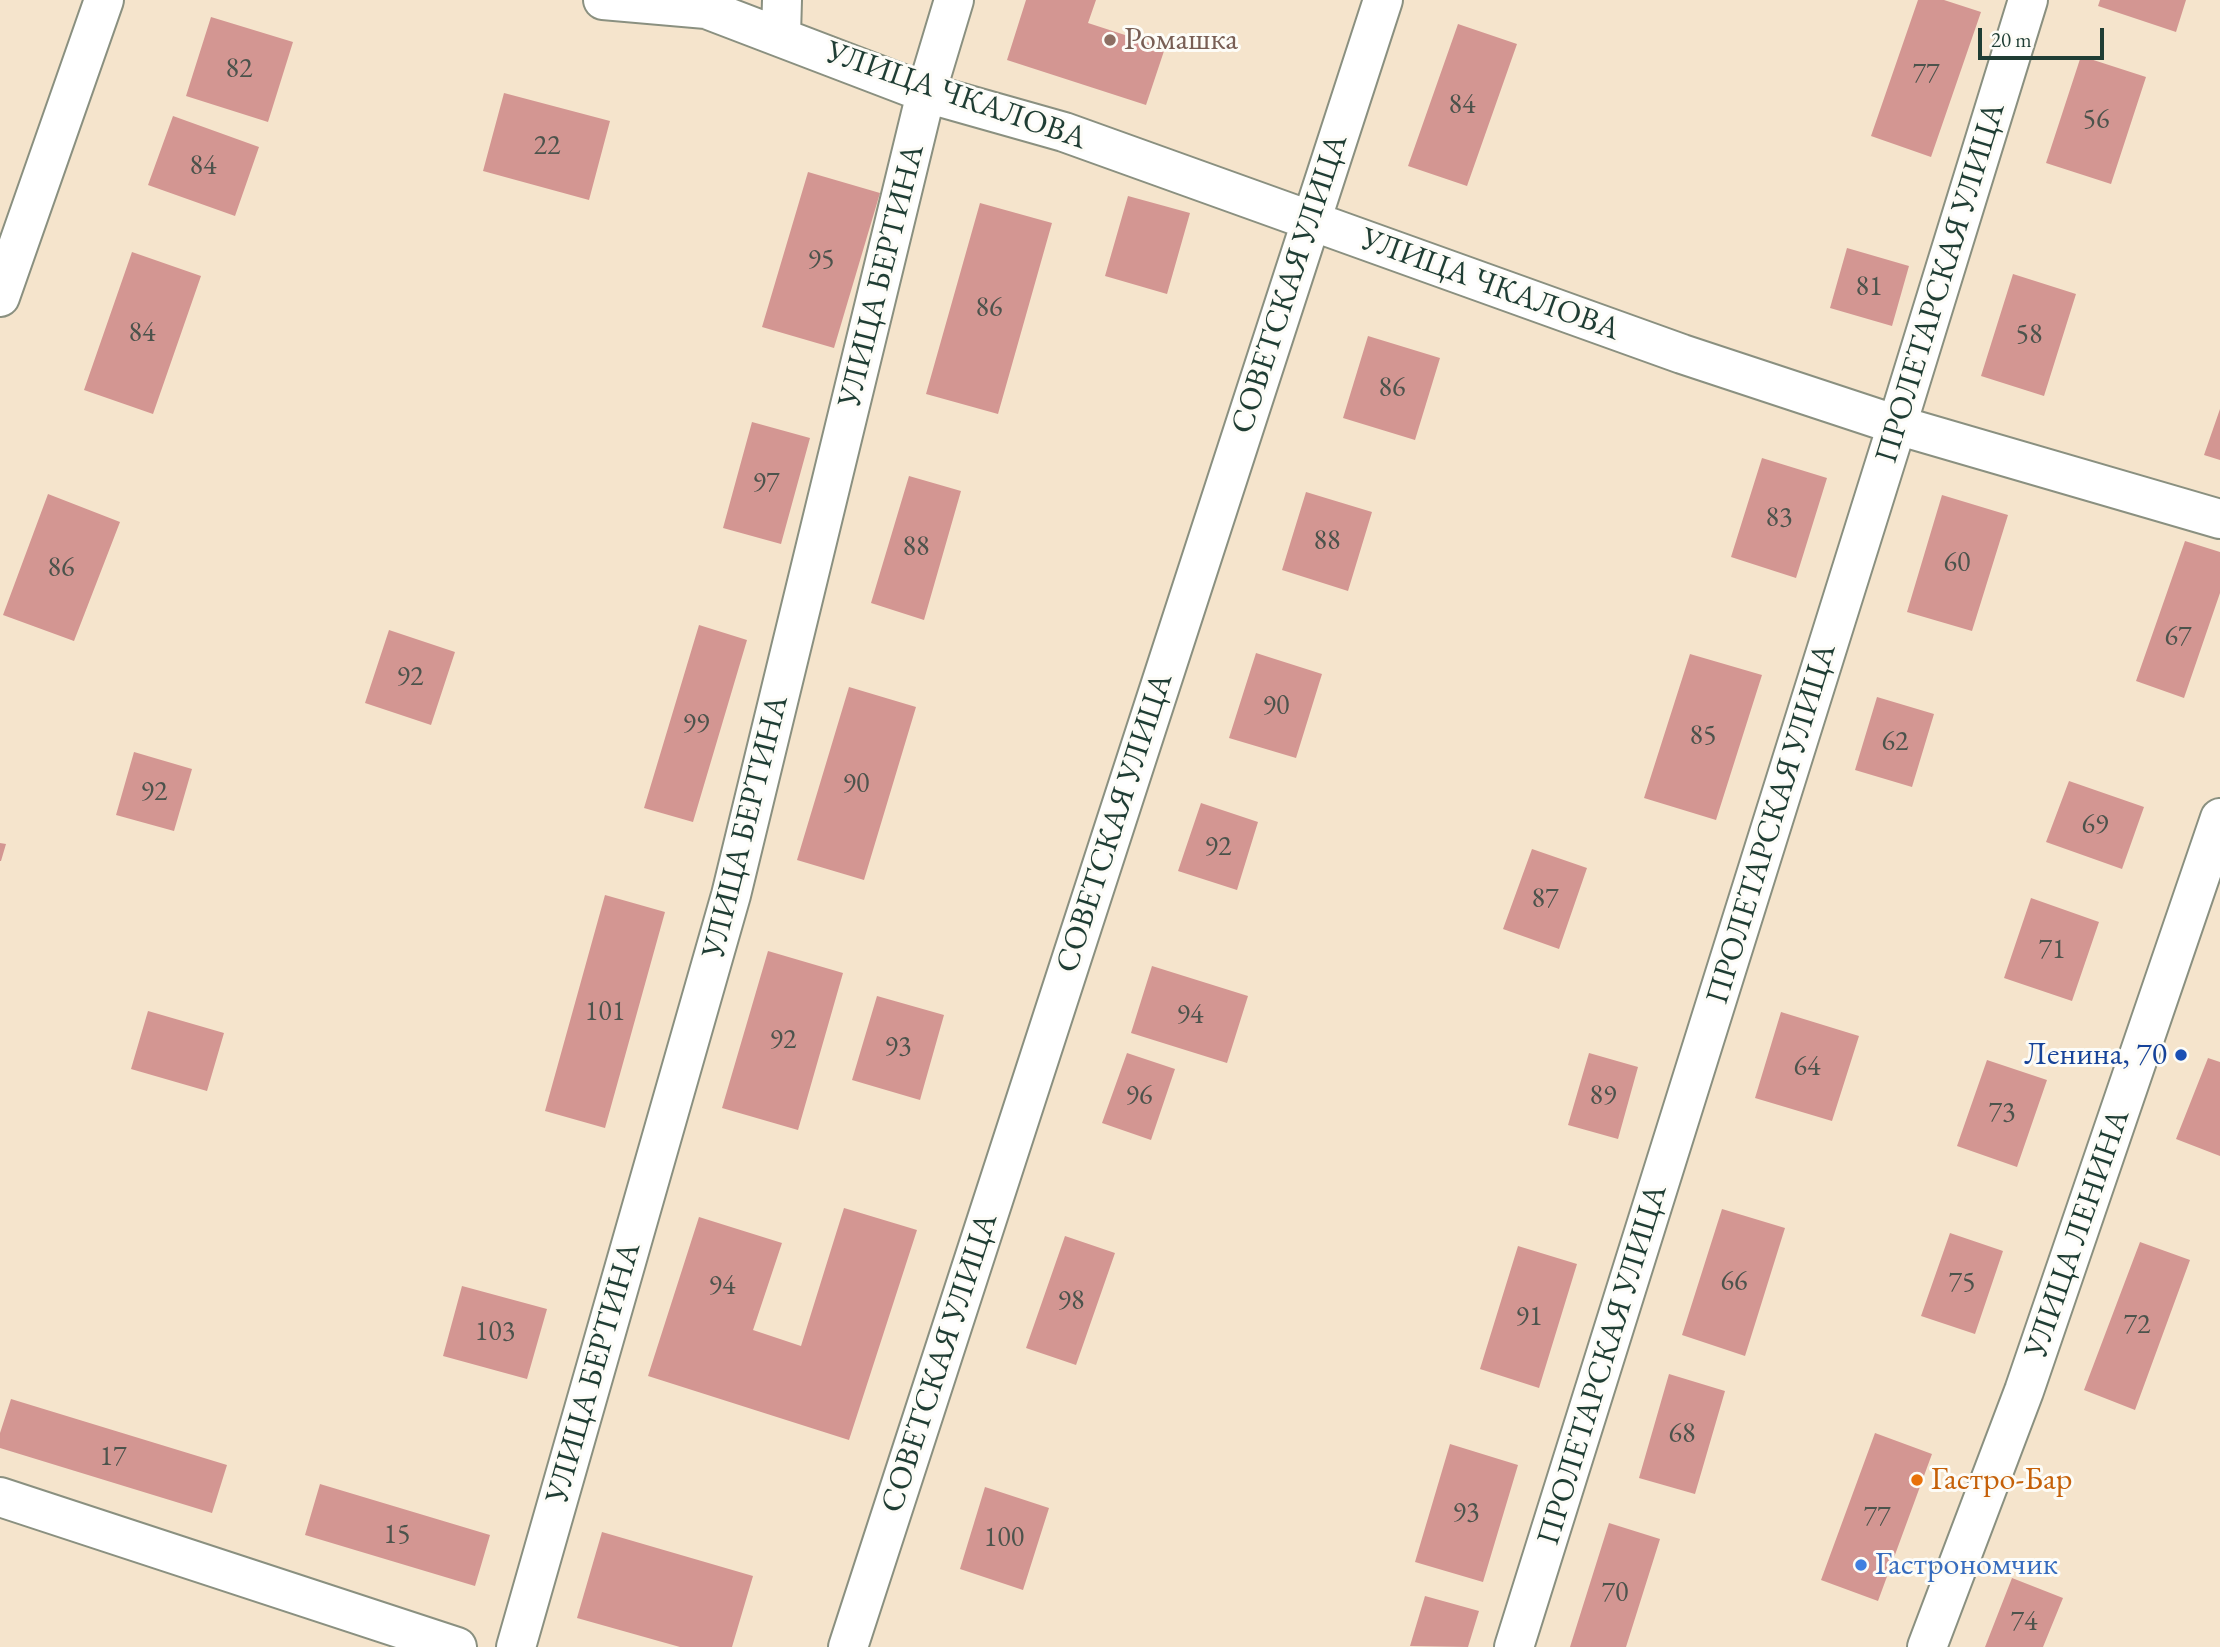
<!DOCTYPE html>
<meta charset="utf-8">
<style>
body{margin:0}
#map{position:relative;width:2220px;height:1647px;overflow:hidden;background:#f5e4cc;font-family:"EB Garamond",serif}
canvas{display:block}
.scale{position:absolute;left:1978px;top:28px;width:126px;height:32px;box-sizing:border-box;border:4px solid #1f3d34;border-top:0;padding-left:9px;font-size:21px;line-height:24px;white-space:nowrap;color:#1f3d34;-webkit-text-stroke:5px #fdfcf7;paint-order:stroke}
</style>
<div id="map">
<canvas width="2220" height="1647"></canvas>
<div class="scale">20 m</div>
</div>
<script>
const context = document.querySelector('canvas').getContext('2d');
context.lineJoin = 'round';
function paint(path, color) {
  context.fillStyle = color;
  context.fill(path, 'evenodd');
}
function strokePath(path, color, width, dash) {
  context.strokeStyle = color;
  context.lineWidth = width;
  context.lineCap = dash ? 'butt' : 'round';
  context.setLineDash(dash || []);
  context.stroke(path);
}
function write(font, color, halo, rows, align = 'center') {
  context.font = font + ' "EB Garamond",serif';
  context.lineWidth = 6;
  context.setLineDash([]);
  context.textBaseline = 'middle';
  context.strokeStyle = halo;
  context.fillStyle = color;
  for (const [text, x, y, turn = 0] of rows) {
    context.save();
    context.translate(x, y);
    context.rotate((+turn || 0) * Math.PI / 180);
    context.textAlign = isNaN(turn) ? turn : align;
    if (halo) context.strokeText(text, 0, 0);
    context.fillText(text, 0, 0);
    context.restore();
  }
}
const building = new Path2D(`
 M1026,0h70l-8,23 77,25 -19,57 -139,-45z
 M1918,0h26l37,12 -50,145 -60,-21z
 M2100,0h86l-10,32 -78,-26z
 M211,17l82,25 -25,80 -82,-26z
 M1458,24l59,20 -50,142 -59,-20z
 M2081,56l65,21 -35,107 -65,-21z
 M504,93l106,28 -21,79 -106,-29z
 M173,116l86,31 -24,69 -87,-31z
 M808,172l72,21 -46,155 -72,-21z
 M1128,196l62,17 -23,81 -62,-18z
 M980,203l72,20 -54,191 -72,-20z
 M1847,248l62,18 -17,60 -62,-18z
 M132,252l69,24 -48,138 -69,-24z
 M2013,274l63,20 -32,102 -63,-20z
 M1368,336l72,22 -25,82 -72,-22z
 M2220,409v51l-16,-5z
 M752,422l58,16 -29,106 -58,-16z
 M1762,458l65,20 -31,100 -65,-21z
 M909,476l52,15 -37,129 -53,-17z
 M1306,492l66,20 -24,79 -66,-21z
 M48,494l72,28 -46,119 -71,-26z
 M1942,495l66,20 -36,116 -65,-19z
 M2185,541l35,11v41l-36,105 -48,-17z
 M699,625l48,15 -54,182 -49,-14z
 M389,630l66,22 -24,73 -66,-22z
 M1256,653l66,21 -26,84 -67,-20z
 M1690,654l72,21 -46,145 -72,-22z
 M849,687l67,20 -52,173 -67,-20z
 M1877,697l57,17 -22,73 -57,-17z
 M134,752l58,17 -18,62 -58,-16z
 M2069,781l75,26 -22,62 -76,-27z
 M1201,803l57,19 -21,68 -59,-19z
 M0,843l6,1 -5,17h-1z
 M1532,849l55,19 -28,81 -56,-20z
 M605,895l60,17 -60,216 -60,-17z
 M2031,898l68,24 -27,79 -68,-23z
 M768,951l75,22 -45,157 -76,-22z
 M1152,966l96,30 -21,67 -96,-30z
 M877,996l67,19 -24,85 -68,-20z
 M148,1011l76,22 -17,58 -76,-22z
 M1781,1012l78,24 -27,85 -77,-23z
 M1127,1053l48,16 -24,71 -49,-17z
 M1589,1053l49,14 -20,72 -50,-14z
 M2208,1058l12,4v94l-44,-17z
 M1987,1060l60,20 -30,87 -60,-21z
 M844,1208l73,22 -68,210 -201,-64 51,-159 83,26 -29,87 48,16z
 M1722,1209l63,19 -40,128 -63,-21z
 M1950,1233l53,18 -28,83 -54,-18z
 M1065,1236l50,17 -39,112 -50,-17z
 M2140,1242l50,18 -55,150 -51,-20z
 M1518,1246l59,18 -38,124 -59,-19z
 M462,1286l85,23 -20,70 -84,-23z
 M1669,1374l56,17 -30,103 -56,-16z
 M11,1399l216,66 -15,48 -212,-65v-15z
 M1875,1433l57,21 -54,147 -57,-21z
 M1450,1444l68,21 -35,117 -68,-20z
 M320,1484l170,51 -15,51 -170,-51z
 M985,1487l64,21 -26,82 -63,-21z
 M1609,1523l51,16 -34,108h-56z
 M602,1532l151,44 -21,71h-52l-103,-29z
 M2012,1578l51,20 -20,49h-58z
 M1425,1596l54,15 -11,36 -58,-1z`);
const minor = new Path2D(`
 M603,0l103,9 220,84 138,39 618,222 215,71 323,94
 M781,35l1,-35
 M0,297l104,-297
 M0,1497l457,150
 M516,1647l215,-752 195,-802 28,-93
 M848,1647l535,-1647
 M1514,1647l383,-1222 131,-425`);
const major = new Path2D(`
 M1927,1647l97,-256 196,-573`);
const markers = [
 [1110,40,7,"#8d6e63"],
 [2181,1055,7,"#1a4fb4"],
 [1917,1480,7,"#e8710a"],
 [1861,1565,7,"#3f7fe0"]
];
const numberNames = [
 ["82",239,69],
 ["77",1926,74],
 ["84",1462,105],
 ["56",2096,120],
 ["22",547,146],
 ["84",203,166],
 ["95",821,260],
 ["81",1869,287],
 ["86",989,308],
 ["84",142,333],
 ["58",2029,335],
 ["86",1392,388],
 ["97",766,483],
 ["83",1779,518],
 ["88",1327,541],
 ["88",916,547],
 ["60",1957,563],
 ["86",61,568],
 ["67",2178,637],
 ["92",410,677],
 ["90",1276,706],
 ["99",696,724],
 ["85",1703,736],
 ["62",1895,742],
 ["90",856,784],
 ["92",154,792],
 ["69",2095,825],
 ["92",1218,847],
 ["87",1545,899],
 ["71",2052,950],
 ["101",605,1012],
 ["94",1190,1015],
 ["92",783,1040],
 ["93",898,1047],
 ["64",1807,1067],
 ["96",1139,1096],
 ["89",1603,1096],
 ["73",2002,1113],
 ["66",1734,1282],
 ["75",1962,1283],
 ["94",722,1286],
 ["98",1071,1301],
 ["91",1529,1317],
 ["72",2137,1325],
 ["103",495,1332],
 ["68",1682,1434],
 ["17",113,1457],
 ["93",1466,1513],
 ["77",1877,1517],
 ["15",397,1535],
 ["100",1004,1538],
 ["70",1615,1593],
 ["74",2024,1622]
];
const educationNames = [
 ["Ромашка",1124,40]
];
const streetNames = [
 ["УЛИЦА ЧКАЛОВА",956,96,19],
 ["УЛИЦА БЕРТИНА",882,276,-76],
 ["ПРОЛЕТАРСКАЯ УЛИЦА",1941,283,-73],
 ["СОВЕТСКАЯ УЛИЦА",1290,284,-72],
 ["УЛИЦА ЧКАЛОВА",1490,285,20],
 ["СОВЕТСКАЯ УЛИЦА",1115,823,-72],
 ["ПРОЛЕТАРСКАЯ УЛИЦА",1772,824,-73],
 ["УЛИЦА БЕРТИНА",746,827,-76],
 ["УЛИЦА ЛЕНИНА",2078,1234,-71],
 ["СОВЕТСКАЯ УЛИЦА",940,1363,-72],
 ["ПРОЛЕТАРСКАЯ УЛИЦА",1603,1365,-73],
 ["УЛИЦА БЕРТИНА",594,1373,-74]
];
const transitNames = [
 ["Ленина, 70",2167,1055]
];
const foodNames = [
 ["Гастро-Бар",1931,1480]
];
const shopNames = [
 ["Гастрономчик",1875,1565]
];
paint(building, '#d39692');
strokePath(minor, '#8a9080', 42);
strokePath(major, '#8a9080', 42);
strokePath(minor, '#fff', 38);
strokePath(major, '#fff', 38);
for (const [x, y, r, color] of markers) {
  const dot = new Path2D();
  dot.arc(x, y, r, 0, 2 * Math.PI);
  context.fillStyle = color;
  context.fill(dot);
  strokePath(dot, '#fdfcf7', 2.5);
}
write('28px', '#4c534c', null, numberNames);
write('32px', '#785e54', '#fdfcf7', educationNames, 'left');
write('32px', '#1f3d34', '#fdfcf7', streetNames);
write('32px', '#164399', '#fdfcf7', transitNames, 'right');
write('32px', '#c56008', '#fdfcf7', foodNames, 'left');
write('32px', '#366cbe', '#fdfcf7', shopNames, 'left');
</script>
